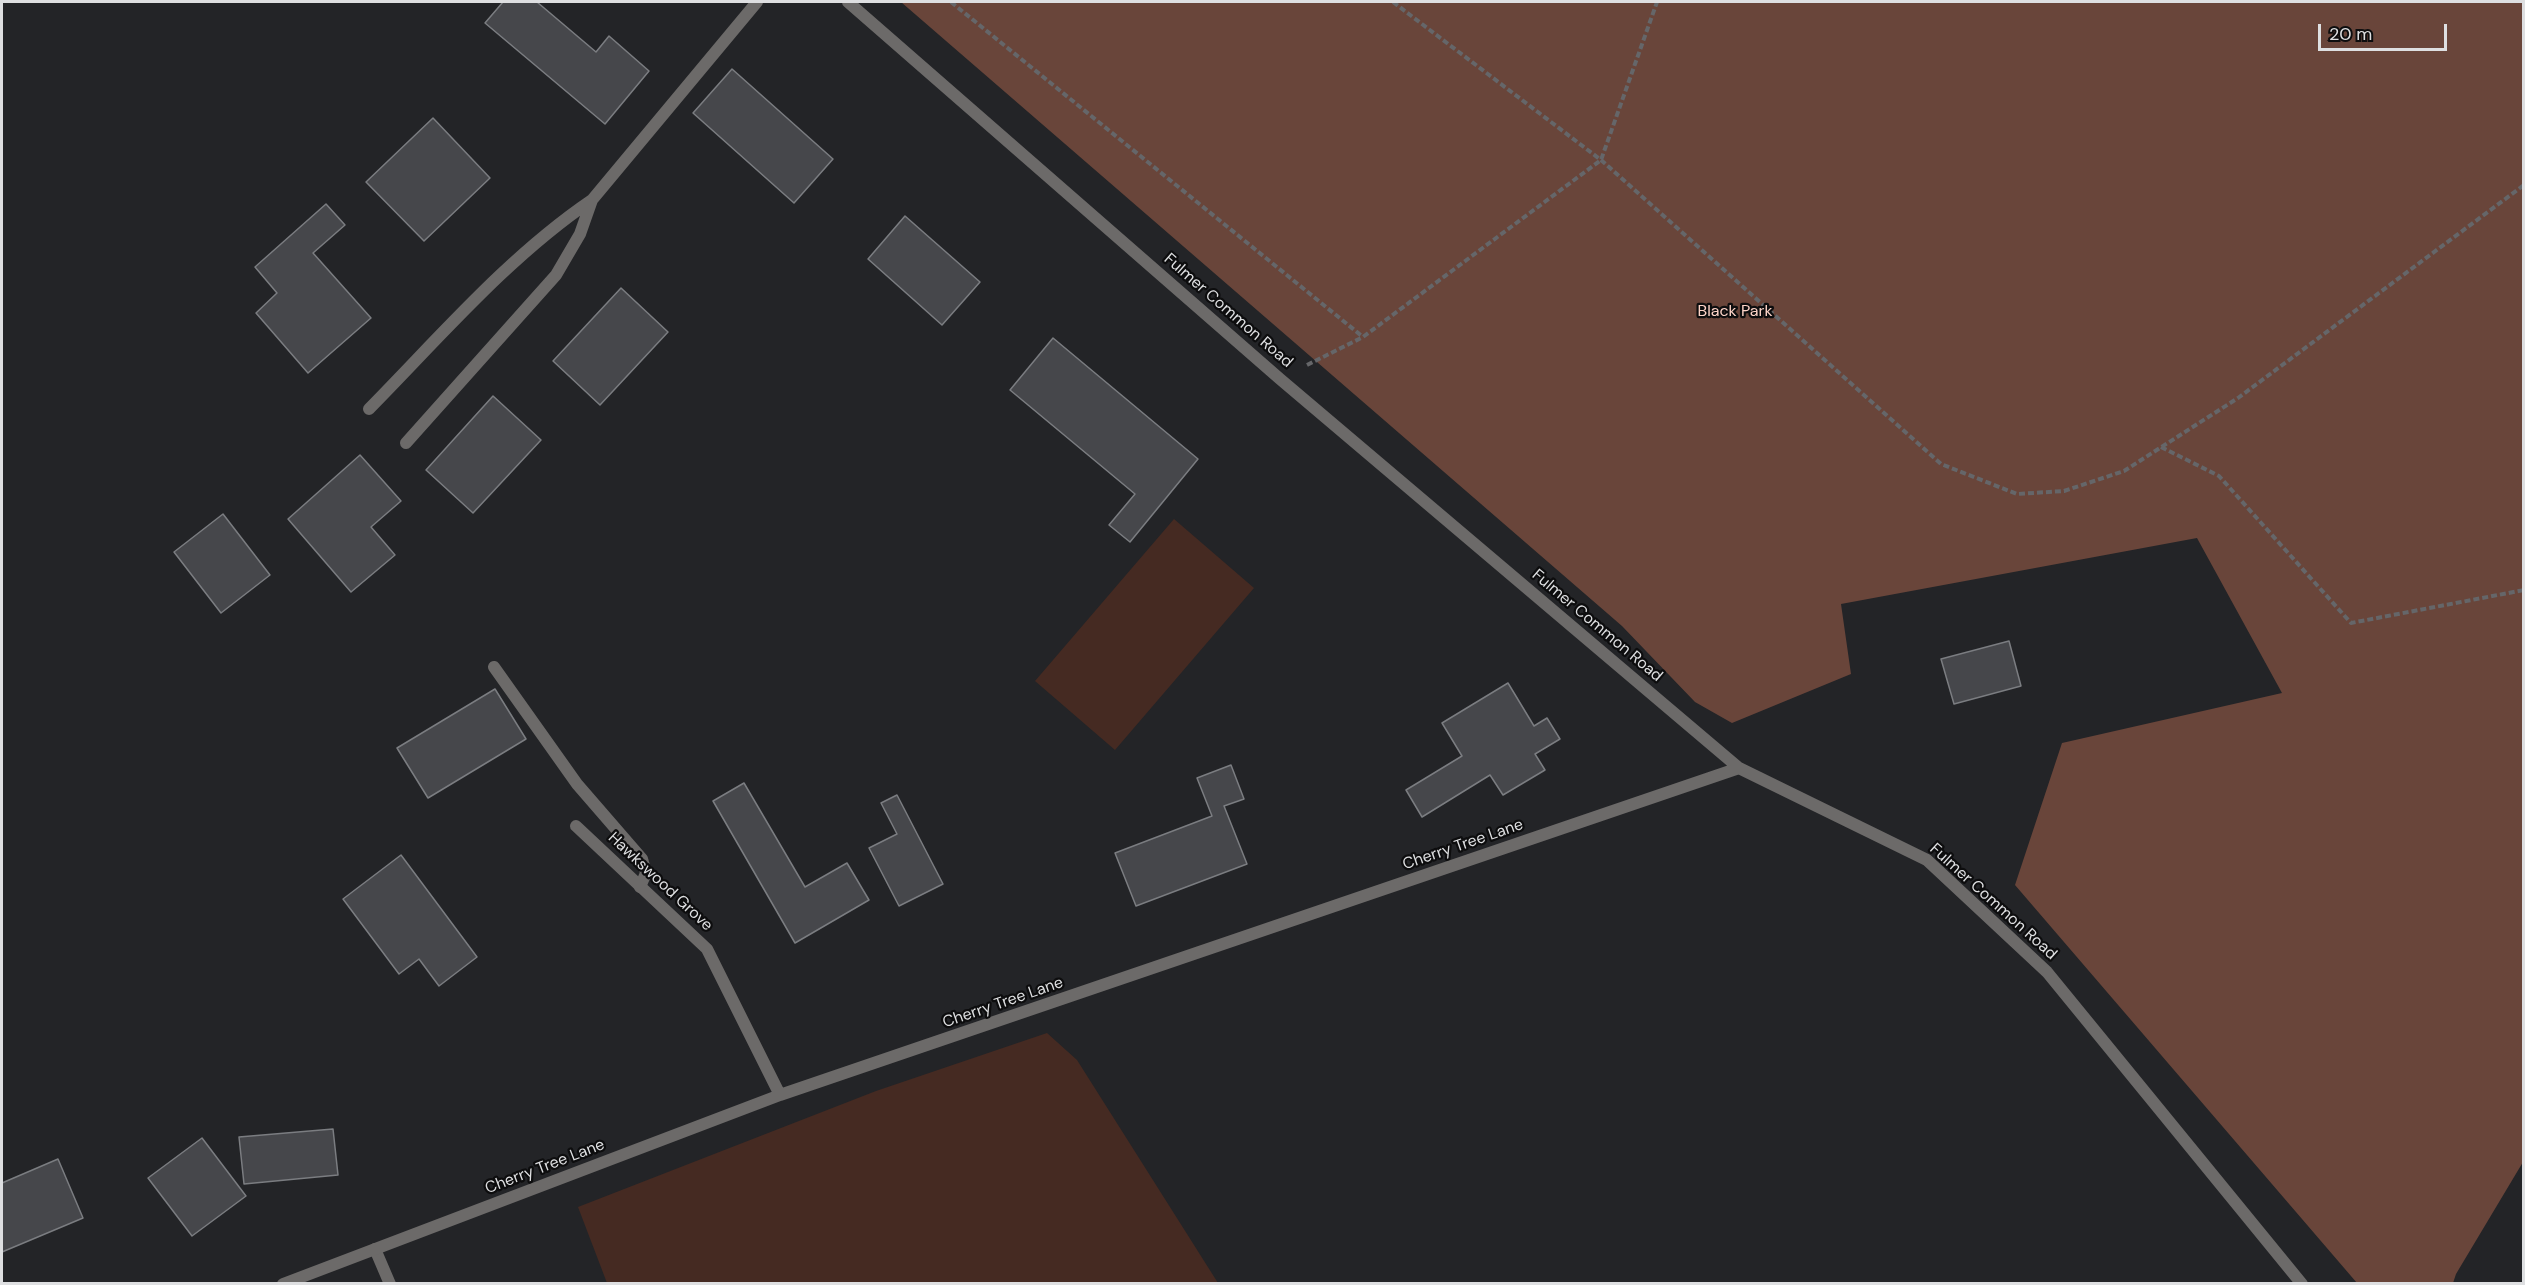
<!DOCTYPE html>
<style>
body{margin:0}
#map{position:relative;width:2525px;height:1285px;overflow:hidden;background:#232427;font-family:"DM Sans",sans-serif}
canvas{display:block}
.frame{position:absolute;inset:0;border:3px solid #dedfe1;pointer-events:none}
.scale{position:absolute;left:2318px;top:24px;width:129px;height:27px;box-sizing:border-box;border:3px solid #dedfe1;border-top:0;padding-left:8px;font-size:18px;line-height:21px;white-space:nowrap;color:#dedfe1;-webkit-text-stroke:4px #0d0d0e;paint-order:stroke}
</style>
<div id="map">
<canvas width="2525" height="1285"></canvas>
<div class="frame"></div>
<div class="scale">20 m</div>
</div>
<script>
const context = document.querySelector('canvas').getContext('2d');
context.lineJoin = 'round';
function paint(path, color) {
  context.fillStyle = color;
  context.fill(path, 'evenodd');
}
function strokePath(path, color, width, dash) {
  context.strokeStyle = color;
  context.lineWidth = width;
  context.lineCap = dash ? 'butt' : 'round';
  context.setLineDash(dash || []);
  context.stroke(path);
}
function write(font, color, halo, rows, align = 'center') {
  context.font = font + ' "DM Sans",sans-serif';
  context.lineWidth = 4.5;
  context.setLineDash([]);
  context.textBaseline = 'middle';
  context.strokeStyle = halo;
  context.fillStyle = color;
  for (const [text, x, y, turn = 0] of rows) {
    context.save();
    context.translate(x, y);
    context.rotate((+turn || 0) * Math.PI / 180);
    context.textAlign = isNaN(turn) ? turn : align;
    if (halo) context.strokeText(text, 0, 0);
    context.fillText(text, 0, 0);
    context.restore();
  }
}
const green = new Path2D(`
 M1174,519l80,69 -139,162 -80,-69z
 M1047,1033l30,27 141,223h-611l-29,-76 298,-116z`);
const forest = new Path2D(`
 M901,2h1622v1160l-67,112 -3,9h-96l-342,-398 47,-142 220,-50 -85,-155 -356,66 10,70 -119,49 -37,-21 -73,-76z`);
const building = new Path2D(`
 M503,2h34l59,50 13,-16 40,35 -44,53 -120,-101z
 M732,69l101,90 -39,44 -101,-90z
 M433,118l57,60 -66,63 -58,-59z
 M326,204l19,21 -32,28 58,65 -63,55 -52,-60 21,-20 -22,-26z
 M905,216l75,66 -38,43 -74,-66z
 M621,288l47,44 -68,73 -47,-44z
 M1053,338l145,121 -68,83 -21,-17 26,-31 -125,-104z
 M493,396l48,44 -68,73 -47,-43z
 M360,455l41,46 -30,26 24,28 -44,37 -63,-73z
 M223,514l47,61 -49,38 -47,-61z
 M2009,641l12,45 -67,18 -13,-45z
 M1508,683l26,43 13,-8 13,21 -25,15 10,16 -42,25 -13,-20 -68,42 -16,-27 56,-34 -20,-33z
 M495,689l31,50 -98,59 -31,-50z
 M1231,765l13,34 -20,7 23,58 -111,42 -21,-53 97,-37 -15,-38z
 M744,783l61,104 42,-24 22,37 -74,43 -82,-142z
 M897,795l46,89 -44,22 -30,-58 28,-14 -16,-31z
 M401,855l76,102 -38,29 -20,-27 -20,15 -56,-75z
 M333,1129l5,46 -94,9 -5,-47z
 M202,1138l44,58 -54,40 -44,-58z
 M58,1159l25,59 -81,34v-69z`);
const path = new Path2D(`
 M951,2l412,335
 M1393,2l208,158 340,304 76,30 47,-3 60,-20 114,-73 286,-213
 M1307,365l56,-28 238,-177 56,-158
 M2161,447l58,29 132,147 173,-33`);
const lane = new Path2D(`
 M369,409c71,-72 139,-152 223,-209l165,-198
 M406,443l150,-168 24,-41 12,-34
 M494,667l83,117 65,75 4,14 -6,14
 M375,1249l15,35`);
const street = new Path2D(`
 M848,2l432,377 459,389 188,92 120,112 255,312
 M576,826l131,123 73,146
 M283,1284l497,-189 959,-327`);
const streetNames = [
 ["Fulmer Common Road",1228,311,41],
 ["Fulmer Common Road",1597,626,40],
 ["Cherry Tree Lane",1463,845,-19],
 ["Hawkswood Grove",660,882,43],
 ["Fulmer Common Road",1993,902,42],
 ["Cherry Tree Lane",1003,1003,-19],
 ["Cherry Tree Lane",545,1167,-21]
];
const parkNames = [
 ["Black Park",1735,312]
];
paint(green, '#452a22');
paint(forest, '#69453a');
paint(building, '#46474b');
strokePath(building, '#7b7d81', 1.5);
strokePath(path, '#656669', 4, [6, 3]);
strokePath(lane, '#6c6a69', 12);
strokePath(street, '#6c6a69', 12);
write('16px', '#dedfe1', '#0d0d0e', streetNames);
write('16px', '#fed4c8', '#0d0d0e', parkNames);
</script>
